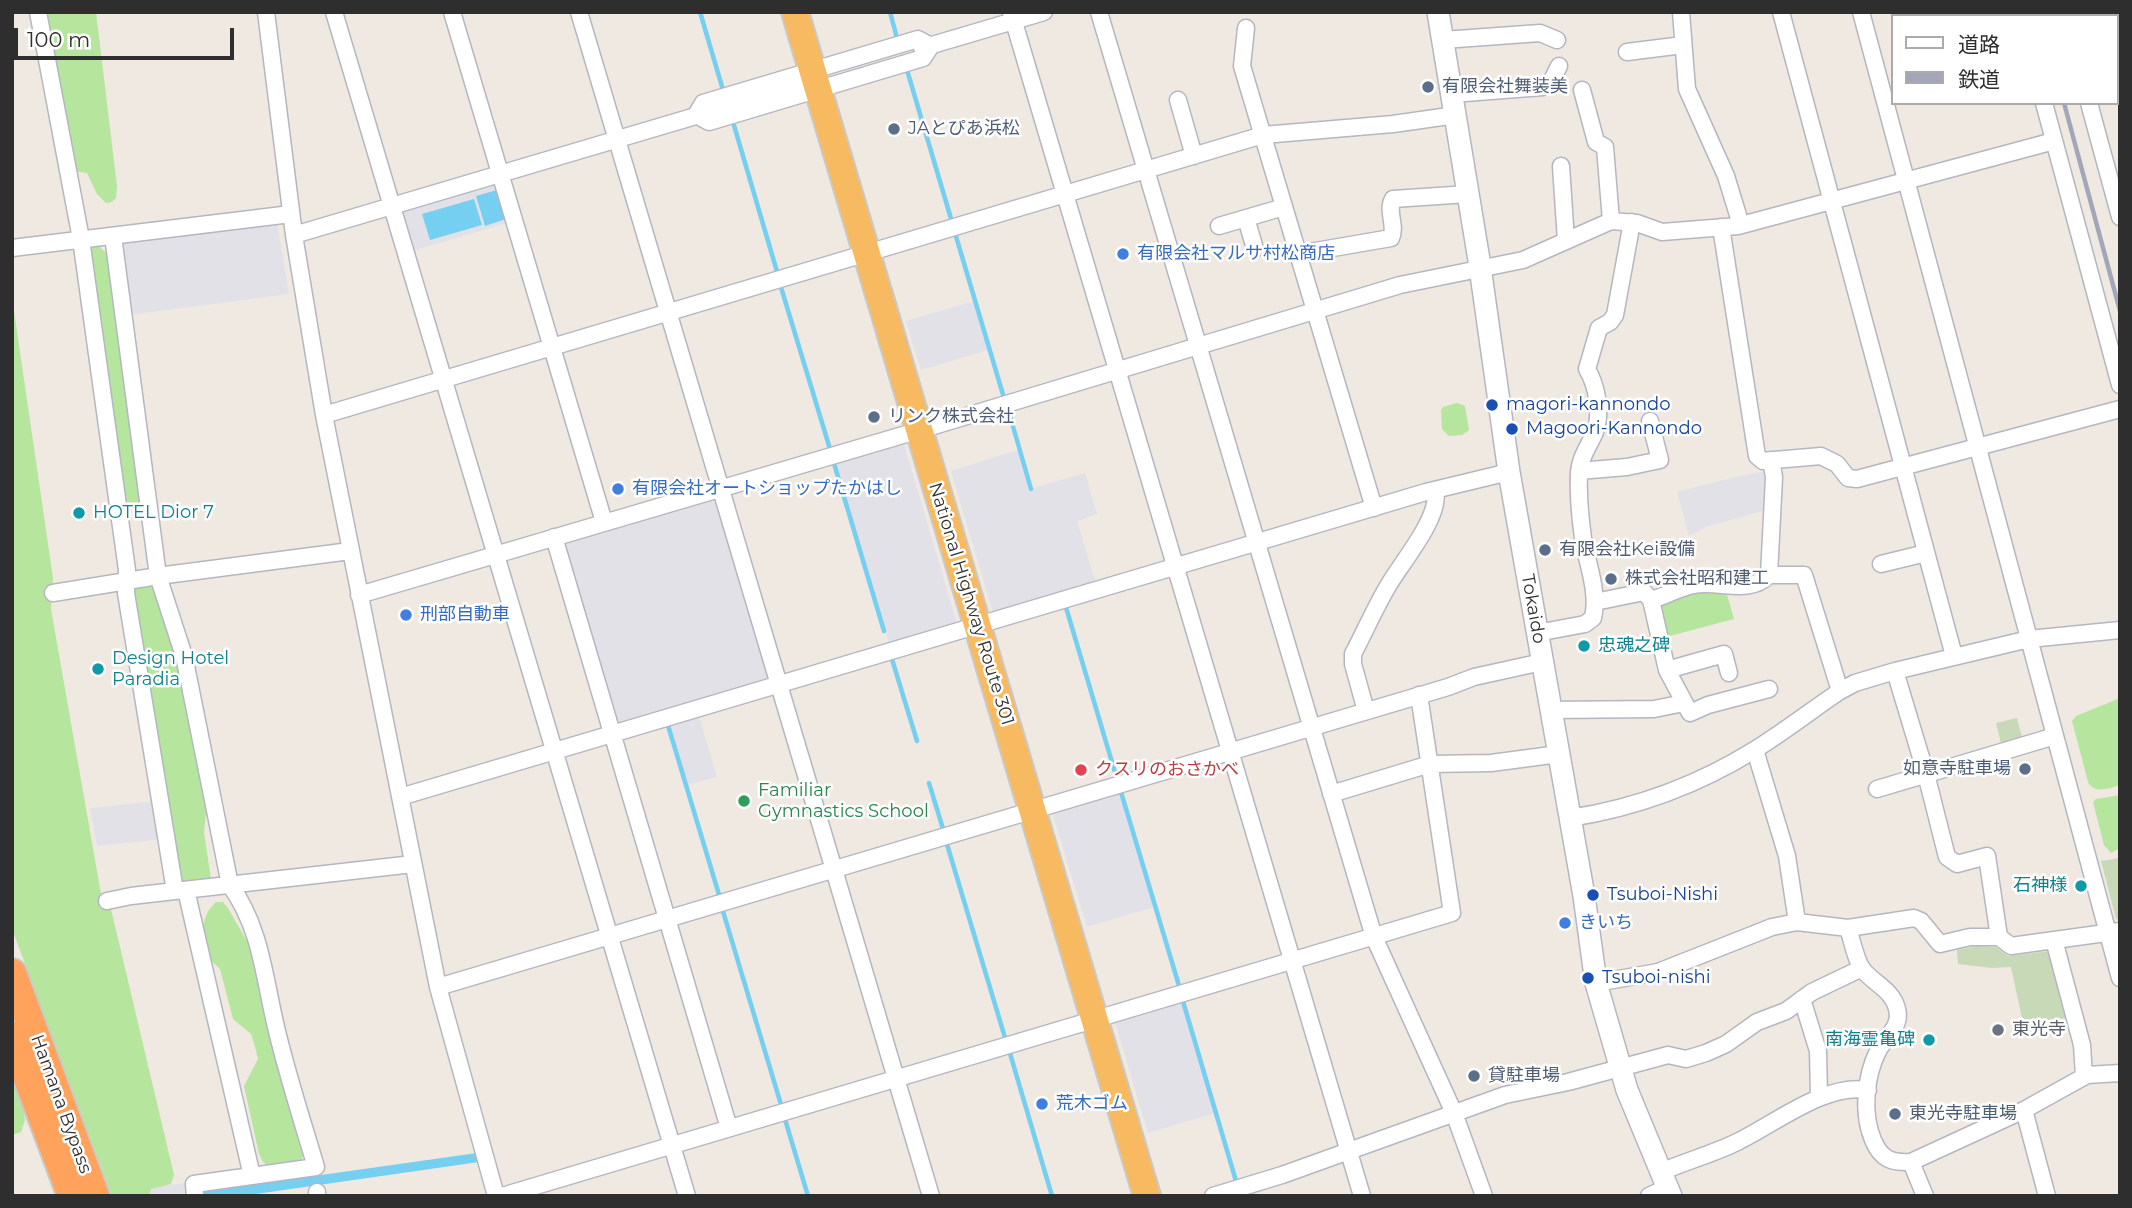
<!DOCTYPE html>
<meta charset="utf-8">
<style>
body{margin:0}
#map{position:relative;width:2132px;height:1208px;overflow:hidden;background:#efe9e1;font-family:Montserrat,"Noto Sans JP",sans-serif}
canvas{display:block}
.frame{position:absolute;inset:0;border:14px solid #2e2e2e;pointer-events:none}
.legend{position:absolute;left:1891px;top:14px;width:228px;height:91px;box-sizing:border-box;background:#fff;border:2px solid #ababab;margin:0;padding:9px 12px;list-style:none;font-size:21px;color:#2e2e2e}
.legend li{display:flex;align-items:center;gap:14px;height:35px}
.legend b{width:35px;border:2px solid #ababab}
.scale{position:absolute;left:14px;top:28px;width:220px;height:32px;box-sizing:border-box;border:4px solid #2e2e2e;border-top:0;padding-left:9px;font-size:21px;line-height:24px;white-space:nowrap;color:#2e2e2e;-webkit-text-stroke:5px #fff;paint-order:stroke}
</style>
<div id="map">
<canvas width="2132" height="1208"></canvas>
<div class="frame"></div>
<ul class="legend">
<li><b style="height:9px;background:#fff"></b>道路</li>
<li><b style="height:9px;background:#a3a6b8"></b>鉄道</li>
</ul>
<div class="scale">100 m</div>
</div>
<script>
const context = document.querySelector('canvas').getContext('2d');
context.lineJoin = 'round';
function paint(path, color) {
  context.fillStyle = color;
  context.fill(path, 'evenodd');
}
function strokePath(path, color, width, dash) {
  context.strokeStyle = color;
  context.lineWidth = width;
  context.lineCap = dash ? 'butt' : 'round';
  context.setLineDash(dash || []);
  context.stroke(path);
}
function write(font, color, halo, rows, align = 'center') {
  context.font = font + ' Montserrat,"Noto Sans JP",sans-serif';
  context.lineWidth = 5;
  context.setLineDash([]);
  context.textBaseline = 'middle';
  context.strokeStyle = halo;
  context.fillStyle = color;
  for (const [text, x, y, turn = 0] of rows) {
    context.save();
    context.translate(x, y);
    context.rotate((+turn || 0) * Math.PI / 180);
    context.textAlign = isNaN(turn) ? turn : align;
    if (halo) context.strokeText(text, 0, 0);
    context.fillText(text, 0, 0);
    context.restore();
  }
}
const industrial = new Path2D(`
 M500,183l11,39 -99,29 -11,-39z
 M277,222l12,72 -160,21 -10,-74z
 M974,301l14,49 -67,20 -15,-49z
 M902,438l56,189 -68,20 -56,-189z
 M1018,450l12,39 55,-16 12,41 -20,7 20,65 -103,30 -43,-145z
 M1769,471v38l-63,18 -17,9 -12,-44 62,-16z
 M717,493l57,189 -159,47 -56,-189z
 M698,713l19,64 -30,8 -19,-63z
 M1120,792l34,115 -67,20 -35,-115z
 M156,801l6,38 -65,7 -7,-38z
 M1181,999l34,114 -67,20 -34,-114z
 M185,1183l1,13h-37l2,-7 4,-2z`);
const green = new Path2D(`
 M42,12h54l21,174 -1,12 -4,4 -6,1 -9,-9 -10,-21 -13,-2z
 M98,245l10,10 33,248 -5,4 -7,1 -5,-5 -36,-256z
 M12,297l41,281 -2,31 50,285 10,15 63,266 -3,9 -20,5 -2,7h-37l-100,-267z
 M1457,403l8,3 4,24 -7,5 -13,1 -7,-7 -1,-19 2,-3z
 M151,583l4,3 16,44 36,173 -3,29 7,47 -27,6 -4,-4 -48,-291 3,-4z
 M1695,590l31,1 8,28 -68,18 -8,-32z
 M2120,698v87c-11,4 -26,9 -32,-3l-16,-61 4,-5z
 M2120,795v53l-9,5 -7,-8 -11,-43 3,-3z
 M216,902h7l5,6 24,42 52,205 -4,7 -30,5 -7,-5 -4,-8 -15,-68 14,-27 -4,-16 -3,-9 -18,-15 -13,-50 -15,-14c-2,-21 -6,-37 11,-53z
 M12,1080l11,28 2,12 -4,12 -9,3z`);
const cemetery = new Path2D(`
 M2017,718l6,23 -21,6 -6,-24z
 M2120,858v63l-4,-2 -15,-58z
 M1976,946l20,1 12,9 42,-5 18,67 -45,5 -12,-56 -19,1 -34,-4 -1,-14z`);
const water = new Path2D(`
 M497,190l9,29 -21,7 -9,-30z
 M474,199l8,26 -52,15 -8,-26z
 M477,1153l2,9 -237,34h-40l-1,-4z`);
const stream = new Path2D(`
 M700,12l23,78
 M890,12l7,26
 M907,70l45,152
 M733,122l45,153
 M955,233l49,165
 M780,284l50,165
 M1008,409l23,80
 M833,460l51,171
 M1065,604l52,175
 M891,656l26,85
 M667,722l53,176
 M929,783l15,49
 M1121,792l59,197
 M946,841l60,200
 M722,908l60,200
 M1182,998l54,183
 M1009,1050l43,146
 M784,1116l24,80`);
const minor = new Path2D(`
 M38,12l43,227 46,331 -1,23 49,298
 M266,12l28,223 30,180 114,572 58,209
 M334,12l353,1184
 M452,12l152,510
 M579,12l352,1184
 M1011,12l351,1184
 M1099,12l275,925 80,176 30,83
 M1681,12l6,77 39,87 15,49
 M1781,12l173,644
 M1861,12l259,966
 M2020,12l1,4
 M2065,12l1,4
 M1246,28l-4,38 132,442
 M918,39l13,7 -8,12 -214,64 -13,-7 7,-12z
 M1443,40l97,-7 17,7
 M922,48l122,-36
 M1627,52l56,-7
 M1582,90l14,52 9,5 6,74
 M1452,94l91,-7 8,-5 8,-16
 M1178,100l16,56
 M2044,103l76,282
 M2089,103l31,114
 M1561,166l5,75
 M1246,218l9,31
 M1219,226l65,-19
 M1721,227l36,229 6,5 58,-5 16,8 11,14 9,1 263,-70
 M294,235l503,-149
 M113,236l45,340 26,80 46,229c31,43 34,92 46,142 11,47 26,93 40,140l-122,17 1,12
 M12,248l279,-34
 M1298,254l93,-16c6,-12 -5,-27 2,-39l75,-5
 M324,415l939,-280 130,-11 63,-9
 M1579,471l48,-4 33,-7 -10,-39
 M554,537l175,591
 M1881,564l45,-11
 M1769,575l5,-98 -3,-17
 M53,593l105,-17 192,-25
 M359,595l578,-170 463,-140 123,-25 88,-39 26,2 25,9 76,-6 316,-85
 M1651,600c15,-4 27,-12 43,-15 25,-5 54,11 75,-10h35l36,116
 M1595,602l49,-10 7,8 16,70 23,43 18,-8 61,-16
 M1537,633l48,-9 8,-6c6,-27 -6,-54 -10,-80 -3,-21 -5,-44 -4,-66 1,-15 10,-26 16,-40 7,-19 2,-46 -8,-63l12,-41 11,-6 5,-7 17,-93
 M1667,670l57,-16 5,19
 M1895,671l31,103 21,83 10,7 30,-8 12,81 12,9 109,-15
 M1551,710l103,-1 30,-6
 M1366,711l-13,-47v-10c12,-23 22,-46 35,-68 13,-23 54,-70 47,-96
 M1755,750l32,106 10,66
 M1877,789l178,-53
 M1331,794l99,-30 61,-1 68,-9
 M400,797l1026,-305 83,-20
 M1570,818c65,-10 130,-34 186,-69 29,-18 56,-39 84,-58l15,-8 40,-12 134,-32 91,-9
 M186,890l66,286
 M107,901l24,-5 282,-32
 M1848,928c4,12 7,30 14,41 11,14 31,21 35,40 5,18 -12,28 -19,42 -13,26 -16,63 -5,89 8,19 18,23 38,22l113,-52 63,-35 33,-2
 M2054,940l28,105 2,31
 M1596,983l62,-11 114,-45 25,-5 51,6 66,-10 7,3 19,23 30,-7h29
 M438,987l1010,-300 26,-10 68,-15
 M1802,999l16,52 1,47
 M2024,1110l23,86
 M1911,1162l14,34
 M1661,1172c25,-11 52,-18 76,-30 38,-18 87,-59 131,-52
 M317,1192v4
 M502,1196l950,-283 -33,-218
 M1213,1196l69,-21 223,-80 63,-13 100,-27 18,4 20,-6 20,-9 31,-22 29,-11 26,-19 50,-24
 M1649,1196l19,-9`);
const secondary = new Path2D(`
 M1438,12l41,248 30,212 75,424 12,87 31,107 44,106`);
const trunk = new Path2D(`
 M795,12l352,1184`);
const motorway = new Path2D(`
 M12,973l83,223
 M12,1036l60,160`);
const rail = new Path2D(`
 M2040,12l1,4
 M2064,103l56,208`);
const markers = [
 [1428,87,7,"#5c6f8a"],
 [894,129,7,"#5c6f8a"],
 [1123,254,7,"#3f7fe0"],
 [1492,405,7,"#1a4fb4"],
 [874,417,7,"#5c6f8a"],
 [1512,429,7,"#1a4fb4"],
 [618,489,7,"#3f7fe0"],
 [79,513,7,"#0f9aa8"],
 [1545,550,7,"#5c6f8a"],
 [1611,579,7,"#5c6f8a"],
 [406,615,7,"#3f7fe0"],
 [1584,646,7,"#0f9aa8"],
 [98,669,7,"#0f9aa8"],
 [2025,769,7,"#5c6f8a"],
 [1081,770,7,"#e0444e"],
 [744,801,7,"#2e9e5b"],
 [2081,886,7,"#0f9aa8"],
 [1593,895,7,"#1a4fb4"],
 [1565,923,7,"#3f7fe0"],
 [1588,978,7,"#1a4fb4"],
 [1998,1030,7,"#6b7280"],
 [1929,1040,7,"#0f9aa8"],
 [1474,1076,7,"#5c6f8a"],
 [1042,1104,7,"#3f7fe0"],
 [1895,1114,7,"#5c6f8a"]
];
const serviceNames = [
 ["有限会社舞装美",1442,87],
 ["JAとぴあ浜松",908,129],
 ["リンク株式会社",888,417],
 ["有限会社Kei設備",1559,550],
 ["株式会社昭和建工",1625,579],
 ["如意寺駐車場",2011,769,"right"],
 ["貸駐車場",1488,1076],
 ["東光寺駐車場",1909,1114]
];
const shopNames = [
 ["有限会社マルサ村松商店",1137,254],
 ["有限会社オートショップたかはし",632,489],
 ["刑部自動車",420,615],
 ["きいち",1579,923],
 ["荒木ゴム",1056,1104]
];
const transitNames = [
 ["magori-kannondo",1506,405],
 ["Magoori-Kannondo",1526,429],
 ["Tsuboi-Nishi",1607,895],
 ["Tsuboi-nishi",1602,978]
];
const cultureNames = [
 ["HOTEL Dior 7",93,513],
 ["忠魂之碑",1598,646],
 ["Design Hotel",112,659],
 ["Paradia",112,680],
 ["石神様",2067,886,"right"],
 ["南海霊亀碑",1915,1040,"right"]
];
const streetNames = [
 ["National Highway Route 301",971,604,73],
 ["Tokaido",1533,609,80],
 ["Hamana Bypass",61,1104,70]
];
const healthNames = [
 ["クスリのおさかべ",1095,770]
];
const leisureNames = [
 ["Familiar",758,791],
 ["Gymnastics School",758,812]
];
const worshipNames = [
 ["東光寺",2012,1030]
];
paint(industrial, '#e3e1e8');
paint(green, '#b6e59e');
paint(cemetery, '#c8d9b8');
paint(water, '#75cff0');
strokePath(stream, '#75cff0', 4.5);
strokePath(minor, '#b4b7c1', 19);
strokePath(secondary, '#b4b7c1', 24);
strokePath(trunk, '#c9c9c9', 30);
strokePath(motorway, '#c9c9c9', 32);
strokePath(minor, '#fff', 16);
strokePath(secondary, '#fff', 21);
strokePath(trunk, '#f8ba60', 26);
strokePath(motorway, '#ffa35c', 28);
strokePath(rail, '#a3a6b8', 4.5);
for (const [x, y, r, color] of markers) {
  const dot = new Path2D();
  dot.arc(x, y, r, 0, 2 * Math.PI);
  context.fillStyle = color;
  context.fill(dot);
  strokePath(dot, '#fff', 2.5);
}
write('18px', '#4e5e75', '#fff', serviceNames, 'left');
write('18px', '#366cbe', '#fff', shopNames, 'left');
write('18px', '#164399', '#fff', transitNames, 'left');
write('18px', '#0d838f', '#fff', cultureNames, 'left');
write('18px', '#2e2e2e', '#fff', streetNames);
write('18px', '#be3a42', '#fff', healthNames, 'left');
write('18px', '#27864d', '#fff', leisureNames, 'left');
write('18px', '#5b616d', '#fff', worshipNames, 'left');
</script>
